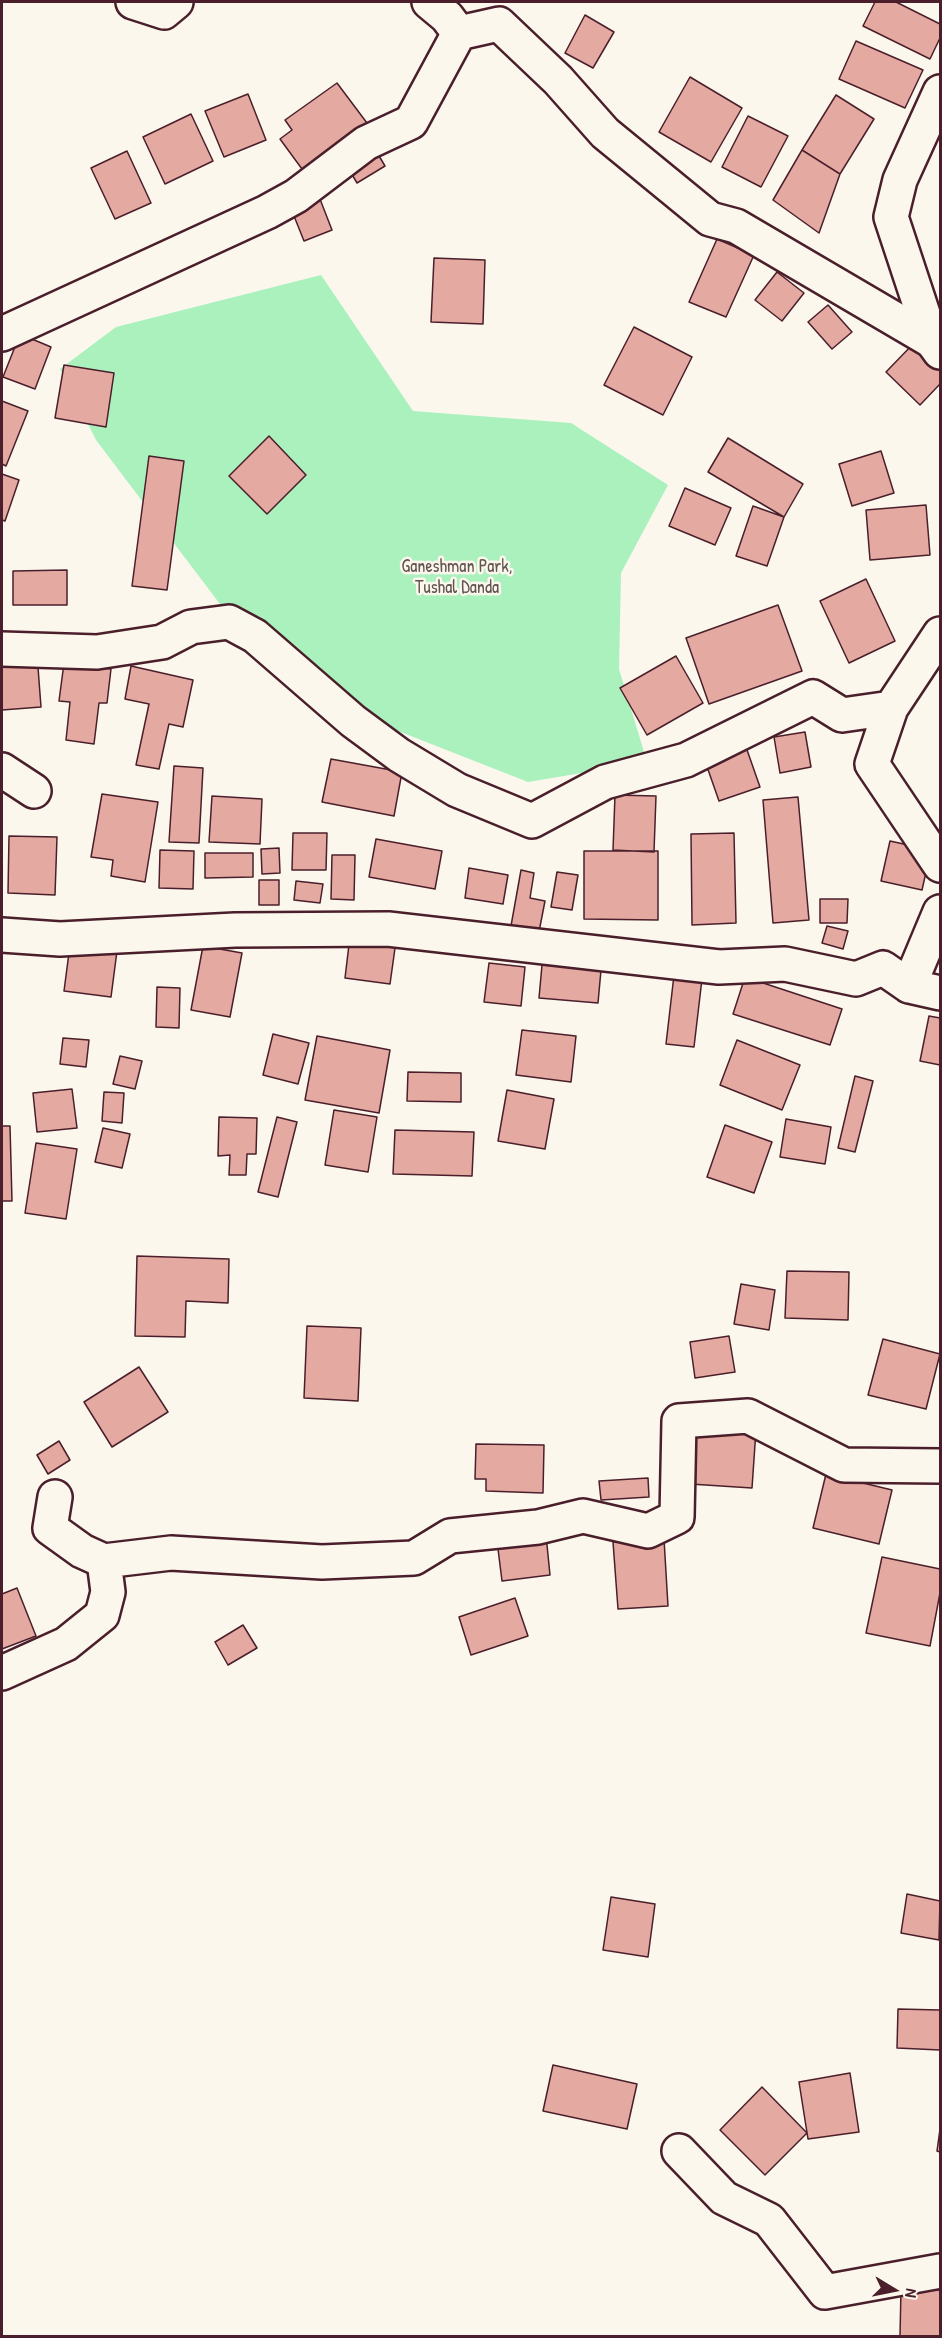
<!DOCTYPE html>
<style>
body{margin:0}
#map{position:relative;width:942px;height:2338px;overflow:hidden;background:#fbf7ec;font-family:"Patrick Hand",sans-serif}
canvas{display:block}
.frame{position:absolute;inset:0;border:3px solid #4a1f2b;pointer-events:none}
.north{position:absolute;left:864px;top:2260px;width:60px;height:60px;-webkit-text-stroke:4px #fbf7ec;paint-order:stroke;rotate:100deg;font-size:16px;font-weight:700;line-height:24px;text-align:center;color:#4a1f2b}
.north::after{content:'';display:block;margin:auto;width:21px;height:27px;background:#4a1f2b;clip-path:polygon(50% 0,100% 100%,50% 72%,0 100%)}
</style>
<div id="map">
<canvas width="942" height="2338"></canvas>
<div class="frame"></div>
<div class="north">N</div>
</div>
<script>
const context = document.querySelector('canvas').getContext('2d');
context.lineJoin = 'round';
function paint(path, color) {
  context.fillStyle = color;
  context.fill(path, 'evenodd');
}
function strokePath(path, color, width, dash) {
  context.strokeStyle = color;
  context.lineWidth = width;
  context.lineCap = dash ? 'butt' : 'round';
  context.setLineDash(dash || []);
  context.stroke(path);
}
function write(font, color, halo, rows, align = 'center') {
  context.font = font + ' "Patrick Hand",sans-serif';
  context.lineWidth = 5;
  context.setLineDash([]);
  context.textBaseline = 'middle';
  context.strokeStyle = halo;
  context.fillStyle = color;
  for (const [text, x, y, turn = 0] of rows) {
    context.save();
    context.translate(x, y);
    context.rotate((+turn || 0) * Math.PI / 180);
    context.textAlign = isNaN(turn) ? turn : align;
    if (halo) context.strokeText(text, 0, 0);
    context.fillText(text, 0, 0);
    context.restore();
  }
}
const green = new Path2D(`
 M321,275l92,136 158,12 97,62 -47,88 -2,96 28,93 -119,20 -135,-53 -161,-109 -136,-180 -36,-71 56,-42z`);
const building = new Path2D(`
 M875,2h21l44,22v14l-10,21 -67,-33z
 M585,15l29,17 -21,36 -28,-15z
 M856,41l67,29 -18,38 -66,-29z
 M690,77l52,31 -31,54 -52,-30z
 M337,83l30,40 -65,46 -22,-30 12,-9 -7,-10z
 M248,94l18,46 -42,17 -19,-46z
 M836,95l38,24 -34,55 -38,-24z
 M191,114l22,47 -48,23 -22,-47z
 M748,116l40,20 -27,51 -39,-20z
 M372,144l13,22 -28,17 -13,-22z
 M802,150l38,24 -21,59 -46,-33z
 M127,151l24,52 -36,16 -24,-51z
 M318,194l14,36 -28,11 -14,-35z
 M717,239l37,16 -28,62 -37,-15z
 M434,258l51,2 -2,64 -52,-2z
 M777,272l27,21 -22,28 -27,-21z
 M828,305l24,27 -20,17 -24,-27z
 M634,327l58,30 -29,58 -59,-30z
 M20,334l31,13 -16,42 -32,-12z
 M914,343l26,27v14l-20,21 -34,-33z
 M64,365l50,8 -8,54 -51,-9z
 M2,401l26,10 -22,55 -4,-2z
 M269,436l37,39 -39,39 -38,-38z
 M728,438l75,46 -19,33 -76,-45z
 M881,451l13,42 -42,13 -13,-42z
 M149,456l35,5 -17,129 -35,-4z
 M2,474l17,6 -14,41 -3,-1z
 M685,488l46,20 -16,37 -46,-19z
 M926,505l4,50 -60,5 -4,-50z
 M753,506l31,11 -17,49 -31,-10z
 M67,570v35h-54v-34z
 M866,579l29,62 -46,22 -29,-62z
 M778,605l24,66 -93,33 -23,-66z
 M37,654l4,53 -39,3v-54z
 M676,656l27,47 -56,32 -27,-47z
 M64,663l47,6 -4,34h-8l-5,41 -28,-4 4,-38 -11,-1z
 M131,666l62,14 -10,47 -14,-3 -10,45 -23,-4 13,-61 -24,-5z
 M805,732l6,35 -31,6 -6,-36z
 M746,747l14,40 -41,14 -14,-40z
 M331,759l71,13 -8,44 -72,-14z
 M174,766l29,2 -4,75 -30,-1z
 M102,794l56,8 -13,80 -34,-6 2,-16 -22,-3z
 M615,795l41,1 -2,56 -41,-2z
 M212,796l50,3 -2,45 -51,-2z
 M798,797l11,123 -36,3 -10,-123z
 M293,833h34l-1,37h-34z
 M734,833l2,90 -44,2 -1,-91z
 M9,836l48,1 -2,58 -47,-2z
 M376,839l66,12 -7,38 -66,-12z
 M890,841l41,9 -9,40 -41,-9z
 M279,848l1,25 -18,1 -1,-25z
 M160,850l34,1 -1,38 -34,-1z
 M584,851h74v69l-74,-1z
 M205,853h48v24l-48,1z
 M332,855h23l-1,45 -23,-1z
 M469,868l39,7 -5,29 -38,-6z
 M521,870l13,3 -4,25 15,3 -8,41 -28,-5z
 M557,872l21,3 -6,35 -21,-3z
 M259,880h20v25h-20z
 M296,881l27,3 -3,19 -26,-3z
 M820,899h28l-1,24h-27z
 M827,926l21,5 -5,18 -21,-6z
 M350,936l46,5 -6,43 -45,-6z
 M70,945l47,6 -6,46 -47,-6z
 M203,946l39,7 -12,64 -39,-7z
 M489,963l36,4 -4,39 -37,-4z
 M542,965l59,5 -3,33 -59,-5z
 M674,975l28,4 -8,68 -28,-3z
 M745,977l97,32 -12,36 -97,-31z
 M157,987l23,1 -1,40 -23,-1z
 M929,1016l11,2v47l-20,-4z
 M522,1030l54,6 -5,46 -55,-7z
 M273,1034l36,9 -11,41 -35,-9z
 M317,1036l73,14 -11,63 -74,-13z
 M63,1038l26,2 -3,27 -26,-3z
 M737,1040l63,25 -18,45 -62,-25z
 M120,1056l22,5 -7,28 -22,-5z
 M408,1072l53,1v29l-54,-1z
 M855,1076l18,5 -18,71 -17,-4z
 M72,1089l5,39 -40,4 -4,-39z
 M507,1090l47,9 -9,50 -47,-8z
 M104,1092l20,1 -2,30 -20,-2z
 M334,1110l43,7 -9,55 -43,-7z
 M219,1117l38,1 -1,36h-9l-1,21h-17l1,-20 -12,1z
 M277,1117l20,5 -19,75 -20,-5z
 M786,1119l45,8 -6,37 -45,-7z
 M725,1125l47,17 -18,51 -47,-16z
 M2,1126h8l2,75h-10z
 M103,1128l27,6 -8,34 -27,-6z
 M395,1130l79,2 -2,44 -79,-2z
 M36,1143l41,6 -11,70 -41,-6z
 M137,1256l92,3 -1,44 -42,-2 -1,36 -50,-1z
 M787,1271l62,1 -1,48 -63,-2z
 M741,1284l34,6 -6,40 -35,-6z
 M307,1326l54,2 -3,73 -54,-3z
 M729,1336l6,36 -40,6 -5,-36z
 M883,1339l57,15 -14,55 -58,-14z
 M139,1367l29,45 -56,35 -28,-45z
 M694,1426l62,4 -4,58 -62,-4z
 M59,1441l11,19 -22,14 -11,-19z
 M476,1444l68,1 -1,48 -57,-2v-12h-11z
 M826,1474l66,16 -13,54 -66,-16z
 M648,1478l1,19 -48,3 -2,-19z
 M546,1535l4,40 -48,6 -5,-40z
 M664,1539l4,67 -50,3 -5,-67z
 M882,1557l58,12v24l-10,53 -64,-13z
 M17,1588l19,48 -34,13v-55z
 M515,1598l13,38 -57,19 -12,-38z
 M243,1625l14,23 -29,17 -13,-23z
 M907,1894l33,7 -1,39 -38,-7z
 M611,1897l44,7 -7,53 -45,-7z
 M898,2009l42,1v40l-43,-2z
 M553,2065l84,19 -10,45 -84,-18z
 M850,2073l9,59 -51,7 -9,-57z
 M762,2087l45,46 -42,42 -45,-45z
 M940,2129v23l-3,-1z
 M901,2289l39,1v46h-40z`);
const minor = new Path2D(`
 M133,2l31,10 12,-10
 M429,2l18,15 12,16
 M2,334l265,-122 29,-16 70,-53 45,-21 48,-89 40,-9 59,56 47,53 105,86 26,7 196,115
 M2,649l95,3 65,-10 29,-15 38,-5 26,14 98,85 46,34 58,35 75,31 73,-39 81,-22 127,-63 29,18 49,-7 49,-74
 M891,708l-19,56 68,101
 M2,770l32,21
 M2,935l58,4 175,-9 153,-1 331,38 66,-3 71,15 27,-11 26,18 31,7
 M909,986l31,-74
 M55,1497l-5,31 32,23 22,10 67,-8 151,9 92,-4 36,-22 88,-9 45,-11 65,15 29,-14 2,-96 69,-5 96,49 96,1
 M2,1673l64,-29 36,-29 6,-23 -4,-31
 M679,2151l45,47 45,22 56,72 115,-21`);
const tertiary = new Path2D(`
 M940,92l-40,88 -9,37 41,124 8,11`);
const parkNames = [
 ["Ganeshman Park,",457,567],
 ["Tushal Danda",457,588]
];
paint(green, '#aaf1be');
paint(building, '#e4a9a1');
strokePath(building, '#4a1f2b', 1.5);
strokePath(minor, '#4a1f2b', 38);
strokePath(tertiary, '#4a1f2b', 38);
strokePath(minor, '#fbf7ec', 33);
strokePath(tertiary, '#fbf7ec', 33);
write('18px', '#625450', '#fbf7ec', parkNames);
</script>
